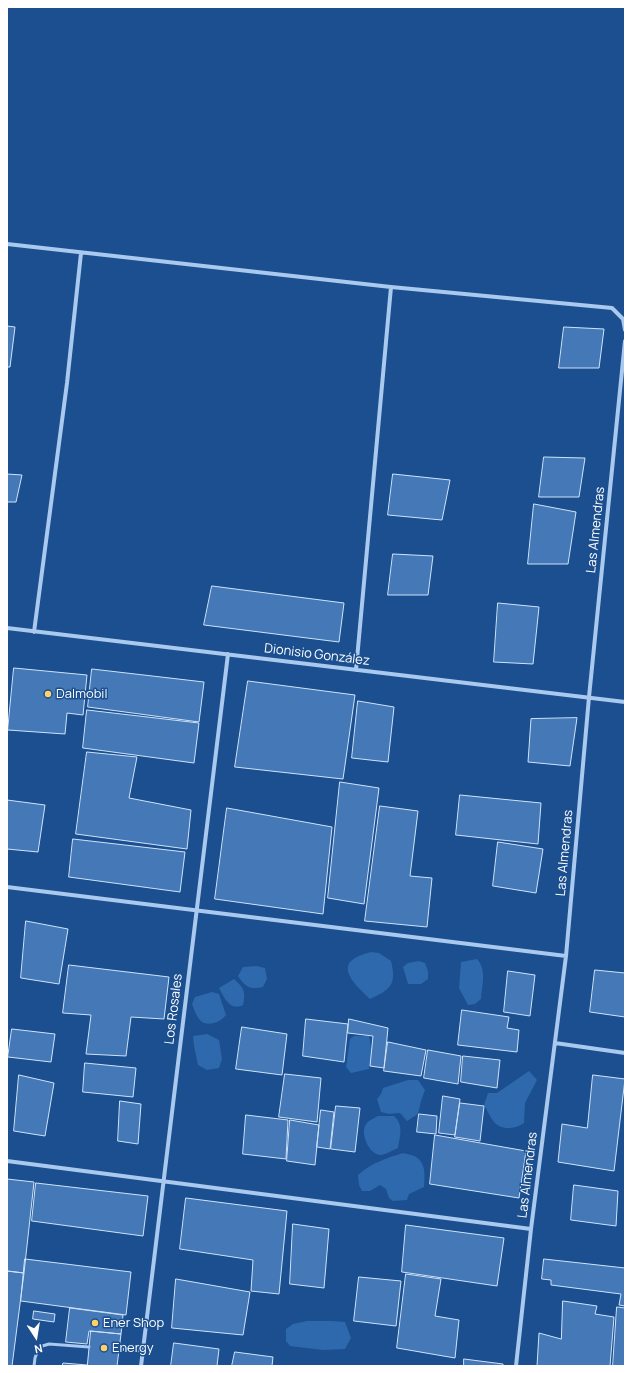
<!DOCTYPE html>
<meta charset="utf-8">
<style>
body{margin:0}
#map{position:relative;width:632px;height:1373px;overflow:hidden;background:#1b4f8f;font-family:Manrope,sans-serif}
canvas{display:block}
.frame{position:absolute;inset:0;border:8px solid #fff;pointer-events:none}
.north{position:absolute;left:16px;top:1317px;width:40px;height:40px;-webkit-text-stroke:3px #1b4f8f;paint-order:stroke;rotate:168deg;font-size:11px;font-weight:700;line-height:16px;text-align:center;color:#fff}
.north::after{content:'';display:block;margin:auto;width:14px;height:18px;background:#fff;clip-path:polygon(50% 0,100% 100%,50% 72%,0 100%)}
</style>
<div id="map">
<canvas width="632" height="1373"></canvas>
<div class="frame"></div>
<div class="north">N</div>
</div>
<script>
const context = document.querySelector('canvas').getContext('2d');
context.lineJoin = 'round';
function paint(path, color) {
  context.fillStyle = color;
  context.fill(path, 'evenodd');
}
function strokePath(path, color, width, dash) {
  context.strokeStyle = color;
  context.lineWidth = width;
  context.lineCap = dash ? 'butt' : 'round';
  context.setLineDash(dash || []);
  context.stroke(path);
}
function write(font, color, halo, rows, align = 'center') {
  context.font = font + ' Manrope,sans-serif';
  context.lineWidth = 3;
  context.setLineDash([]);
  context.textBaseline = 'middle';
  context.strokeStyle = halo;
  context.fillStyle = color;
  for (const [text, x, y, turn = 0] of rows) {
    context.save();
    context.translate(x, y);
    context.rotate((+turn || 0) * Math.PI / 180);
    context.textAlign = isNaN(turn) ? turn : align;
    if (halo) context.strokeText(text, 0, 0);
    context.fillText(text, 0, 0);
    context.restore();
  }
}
const green = new Path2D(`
 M371,952l8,1 12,8c6,24 -1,29 -21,38 -8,-8 -29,-25 -20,-37 5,-6 15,-8 21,-10z
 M477,959c10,11 5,26 4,40l-6,5 -7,1 -9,-17 2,-26z
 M419,961l6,2 3,8v8l-7,5h-13l-5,-17 5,-4z
 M257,966l8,2 2,11 -4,8c-12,3 -18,0 -25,-11l5,-9z
 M234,979c10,9 12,13 9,26 -13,7 -19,-8 -24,-17z
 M212,992l7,2 7,21c-6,8 -20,13 -27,4 -3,-4 -5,-10 -7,-15l3,-7z
 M207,1034l12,6 3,19 -3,9 -12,2 -9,-5 -4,-19 -1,-10z
 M354,1036h15c3,11 2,23 0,33l-18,4 -5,-6 4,-28z
 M529,1071l8,9 -12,23 -1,20c-8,6 -22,8 -30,-1 -4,-5 -7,-12 -10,-17l4,-12h9z
 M408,1080h10l7,10 -4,11 -3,13 -11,7 -7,-8 -11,1 -8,-2 -4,-13 4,-5 2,-6z
 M378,1116h16c10,9 6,20 4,32 -5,2 -13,7 -18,7 -11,-1 -19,-20 -15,-29 3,-6 8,-7 13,-10z
 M403,1153c4,1 10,2 13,4 10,6 9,19 8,30l-15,7 -2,6 -14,1 -4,-3 -3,-9 -6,-4 -10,6h-8l-3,-6 -1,-10c13,-12 29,-17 45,-22z
 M307,1321h24l14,1 6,16 -6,11 -22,1 -33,-4 -4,-5v-12l7,-5z`);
const building = new Path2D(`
 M7,326l8,1 -5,40h-3z
 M564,327l40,2 -5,39h-40z
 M544,457l41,1 -6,39h-40z
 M7,474l15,1 -6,27h-9z
 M393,474l57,6 -8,40 -54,-5z
 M534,504l42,8 -8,52h-40z
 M393,554l40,2 -5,39h-40z
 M212,586l132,17 -5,39 -135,-17z
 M498,603l41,4 -6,57 -39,-2z
 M14,668l73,7 -4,40 -16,-2 -2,21 -57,-4z
 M92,669l112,13 -5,40 -111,-15z
 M248,681l107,14 -12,84 -108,-12z
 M358,701l36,6 -6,55 -36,-4z
 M87,710l112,13 -5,40 -111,-15z
 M577,718l-7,48 -42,-4 3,-43z
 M87,752l50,5 -8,41 62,12 -4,39 -111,-15z
 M340,782l39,6 -15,116 -36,-6z
 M460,795l81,8 -3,41 -82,-9z
 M7,800l38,5 -7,47 -31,-3z
 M380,806l38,5 -8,65 22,2 -5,49 -62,-6z
 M227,808l105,19 -9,87 -108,-15z
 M73,839l112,13 -5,40 -111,-15z
 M498,842l45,7 -7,44 -43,-7z
 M26,921l42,8 -9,55 -38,-6z
 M69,965l100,12 -5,42 -33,-2 -5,39 -40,-2 5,-39 -28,-2z
 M595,970l30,3v44l-35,-5z
 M508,971l27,4 -5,41 -26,-4z
 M462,1010l47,7 -2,11 12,2 -2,22 -59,-7z
 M306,1019l42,5 -4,38 -41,-6z
 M349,1019l39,9 -4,40 -14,-2 3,-30 -25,-3z
 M242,1027l45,7 -5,41 -46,-6z
 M12,1029l43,5 -4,28 -43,-5z
 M388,1042l38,8 -5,26 -37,-5z
 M428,1050l33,6 -3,28 -34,-6z
 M463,1056l37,4 -3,28 -36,-6z
 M85,1063l51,5 -3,29 -50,-5z
 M285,1074l36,4 -4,44 -38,-5z
 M19,1075l35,8 -9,53 -31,-5z
 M593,1075l32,4 -11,92 -56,-9 4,-38 25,4z
 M443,1096l17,3 -5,36 -16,-2z
 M120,1101l21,3 -3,40 -20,-3z
 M460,1103l24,3 -4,35 -25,-4z
 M336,1106l24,2 -5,44 -24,-3z
 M321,1110l13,2 -4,37 -13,-2z
 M419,1114l18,2 -1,18 -19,-2z
 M246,1115l42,5 -2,39 -43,-5z
 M290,1120l29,5 -4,40 -28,-4z
 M435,1135l91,16 -7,47 -89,-14z
 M7,1179l27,3 -10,91 -17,-2z
 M36,1183l112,13 -5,40 -111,-15z
 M574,1185l44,6 -2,35 -45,-6z
 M186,1198l101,13 -8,83 -28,-3 2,-31 -73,-11z
 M293,1224l36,5 -5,59 -34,-4z
 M406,1225l98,13 -7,48 -95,-14z
 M25,1259l106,13 -5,43 -105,-14z
 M544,1259l81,9v38l-6,-1 2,-11 -70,-9v-5l-9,-1z
 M7,1271l17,2 -12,93h-5z
 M406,1274l35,5 -6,37 24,4 -4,38 -58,-10z
 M359,1277l42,4 -5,45 -42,-5z
 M176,1279l74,13 -7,43 -71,-7z
 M563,1301l34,5 -2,8 19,3 -4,49h-73l2,-33 22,6z
 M617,1307l8,1v58h-12z
 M70,1308l53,7 -2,19 -32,-3 -2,13 -21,-2z
 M34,1311l21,3 -1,8 -21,-3z
 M91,1331l30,3 -4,32h-55l1,-3 24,2z
 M174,1343l45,6 -2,17h-46z
 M235,1352l38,5 -1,9h-40z
 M464,1359l39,5v2h-39z`);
const service = new Path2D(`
 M119,1349l23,2
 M34,1366l1,-8 4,-11 10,-3 40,3`);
const minor = new Path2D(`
 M7,244l384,43 221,21 11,11 2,11
 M7,628l618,74
 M34,632l33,-249 14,-130
 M356,670l35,-383
 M7,887l559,69
 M555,1043l70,10
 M7,1161l524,68
 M141,1366l87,-712
 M516,1366l15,-137 35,-273 23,-259 36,-356`);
const markers = [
 [48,694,4,"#ffd166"],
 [95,1323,4,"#ffd166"],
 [104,1348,4,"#ffd166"]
];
const streetNames = [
 ["Las Almendras",596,530,-84],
 ["Dionisio González",317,655,7],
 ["Las Almendras",565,853,-85],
 ["Los Rosales",174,1009,-83],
 ["Las Almendras",528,1175,-83]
];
const poiNames = [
 ["Dalmobil",56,694],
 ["Ener Shop",103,1323],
 ["Energy",112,1348]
];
paint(green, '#2e69ad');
paint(building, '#4478b7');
strokePath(building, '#cfe3fa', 1);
strokePath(service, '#a9c9ee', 3);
strokePath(minor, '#a9c9ee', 4);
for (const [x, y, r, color] of markers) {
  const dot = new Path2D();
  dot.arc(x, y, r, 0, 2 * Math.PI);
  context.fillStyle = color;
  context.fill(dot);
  strokePath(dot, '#1b4f8f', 1.5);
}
write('13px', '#fff', '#1b4f8f', streetNames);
write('13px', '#fff', '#1b4f8f', poiNames, 'left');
</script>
